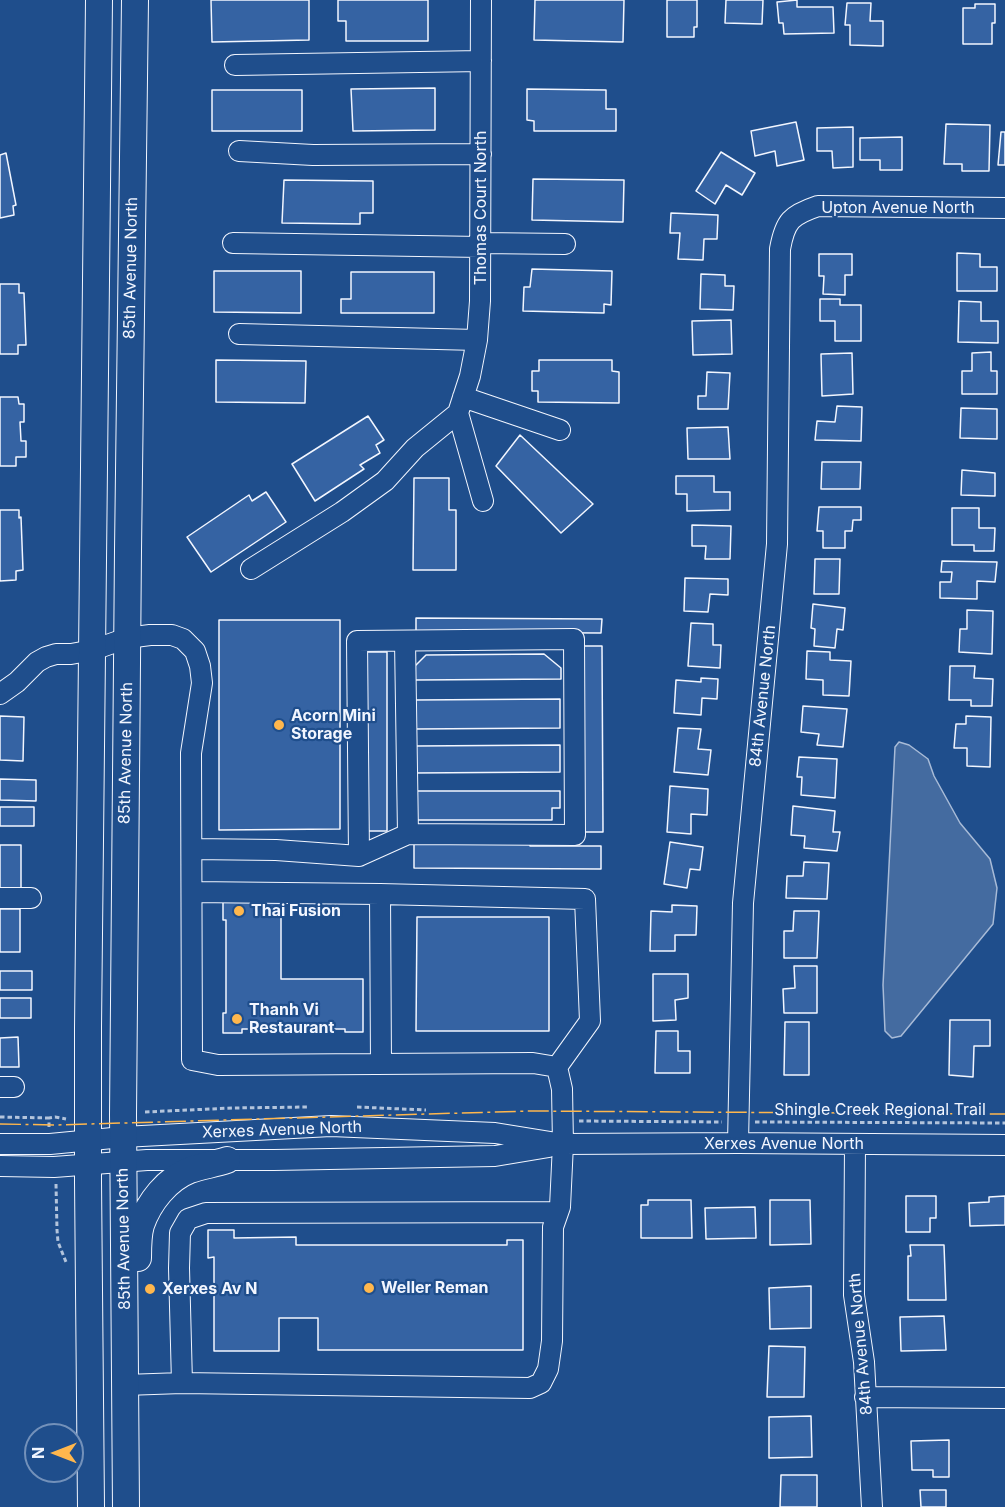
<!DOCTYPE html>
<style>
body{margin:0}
#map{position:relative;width:1005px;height:1507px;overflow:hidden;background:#1f4e8c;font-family:Inter,sans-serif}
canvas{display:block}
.north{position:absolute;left:24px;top:1423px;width:60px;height:60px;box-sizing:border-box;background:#1f4e8c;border:2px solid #7391ba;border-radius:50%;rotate:270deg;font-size:16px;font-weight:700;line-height:24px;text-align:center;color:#f2f6ff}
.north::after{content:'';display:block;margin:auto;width:21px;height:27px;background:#ffb74d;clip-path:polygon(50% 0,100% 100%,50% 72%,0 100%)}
</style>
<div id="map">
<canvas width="1005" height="1507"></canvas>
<div class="north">N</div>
</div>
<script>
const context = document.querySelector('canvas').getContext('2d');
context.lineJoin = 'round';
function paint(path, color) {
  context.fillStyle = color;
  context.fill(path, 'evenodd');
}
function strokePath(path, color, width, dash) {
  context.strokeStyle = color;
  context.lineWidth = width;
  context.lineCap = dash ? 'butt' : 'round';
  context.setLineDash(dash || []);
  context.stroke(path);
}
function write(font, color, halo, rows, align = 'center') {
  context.font = font + ' Inter,sans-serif';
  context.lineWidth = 4.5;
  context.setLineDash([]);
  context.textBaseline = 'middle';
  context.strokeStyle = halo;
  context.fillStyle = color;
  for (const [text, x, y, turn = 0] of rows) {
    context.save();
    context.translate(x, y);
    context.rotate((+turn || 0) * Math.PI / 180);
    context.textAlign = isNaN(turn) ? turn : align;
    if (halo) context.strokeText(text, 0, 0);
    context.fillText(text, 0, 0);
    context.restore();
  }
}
const water = new Path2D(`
 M899,742l10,3 19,14 6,17 26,47 30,36 7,29 -4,36 -92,112 -9,2 -7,-7 -2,-46 12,-238z`);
const building = new Path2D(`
 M211,0h98v40l-97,2z
 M338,0h90v41h-82v-20h-8z
 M535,0h89l-1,42 -89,-2z
 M667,0h30v27h-3v10h-27z
 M726,0h37l-1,24 -37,-1z
 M797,0v7h36l1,26 -50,1 -1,-11h-4l-2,-21z
 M847,3h24l-1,18h13v25l-33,-1v-20h-5z
 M975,4h20v19h-3v21h-29v-36h12z
 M435,88v42l-82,1 -2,-42z
 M527,89l79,1v19h10v22h-82v-10l-7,-1z
 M212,90h90v41h-90z
 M796,122l8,38 -27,6 -2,-15 -20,5 -4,-25z
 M946,124l44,1 -1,46h-27v-7h-18z
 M853,127v40l-20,1 -1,-17h-15v-23z
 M1001,132h4v33h-7z
 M902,137v33h-22v-10h-20v-22z
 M721,152l34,21 -13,22 -16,-10 -11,19 -19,-13z
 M6,153l10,52 -3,1 1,9 -14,3v-63z
 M533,179l91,1 -1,42 -91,-2z
 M284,180l89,1v32h-13v11l-78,-1z
 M671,213l47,2 -1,24h-13l-1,21 -25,-1 2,-26h-10z
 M957,253l23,1v13h17v24h-40z
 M819,254h33v21h-7v20l-22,-1 1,-18h-5z
 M532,269l80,2 -1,34 -7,-1v9l-81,-2 1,-24h6z
 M214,271h87v42l-87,-1z
 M351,272h83v41h-93v-14h10z
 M701,274l24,1v11h9l-1,24 -33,-1z
 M0,284h19v9h5l2,52h-8v9h-18z
 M820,299h20v6h21v36h-26v-20h-15z
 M959,301l22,1v19h17v22l-40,-1z
 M731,320l1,34 -39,1 -1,-34z
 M991,352v19h6v23h-35v-23h10v-18z
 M852,353l1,41 -31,2 -1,-42z
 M216,360l90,1 -1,42 -89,-1z
 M539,360h73v11l7,1v31l-81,-1v-11h-6v-20h7z
 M707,372l23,1 -2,36h-30v-13h8z
 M0,397h18l1,7h5v18h-4l1,19h5v16h-10v9h-16z
 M837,406l25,1 -1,34 -46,-1 2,-19 18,1z
 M961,408l36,1v30l-37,-1z
 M368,416l16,24 -8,5 4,8 -20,12 4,4 -49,32 -23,-37z
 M728,427l2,32h-42l-1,-31z
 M520,435l73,69 -32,29 -65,-67z
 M822,462h39l-1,27h-39z
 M962,470l33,3v23l-34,-1z
 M676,476h38v16h16v18l-43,1v-17h-11z
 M414,478h35v32h7v60h-43z
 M266,492l20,30 -75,50 -24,-35 62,-42 3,6z
 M819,507h42v13h-8l-1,11h-7v17h-22v-17h-6z
 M952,508h27v20h16l-1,23h-20v-6h-22z
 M0,510h19v8l2,-1 2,53 -7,1v9l-16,1z
 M692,525l39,1 -1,33h-25l1,-13h-14z
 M815,559h25l-1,35h-25z
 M942,561l55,1 -2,20 -18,-1v18l-37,-1v-16h11l1,-10h-11z
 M685,578l43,1v16l-18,-1 -2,18 -24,-1z
 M813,604l32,4 -2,22 -6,-1 -2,19 -21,-2 1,-17 -4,-1z
 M967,610l26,1 -1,43 -33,-2 1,-23h7z
 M416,618l186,1 -1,14 -185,-1z
 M219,620h121v209l-121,1z
 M691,623l22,1v21h8l-1,23 -32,-2z
 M582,646h20l1,186h-19z
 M807,651l23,1v8l21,1 -2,35 -26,-1v-15l-17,-1z
 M363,652h24v179h-24z
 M544,654l17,14v11l-146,1v-14l11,-11z
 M950,666h25l-1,12 19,1 -1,27h-21v-6h-22z
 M701,678l17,1 -1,20 -15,-1 -1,17 -27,-2 2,-33 25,2z
 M560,699v29l-146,1v-29z
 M803,706l44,3 -4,38 -26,-2 2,-11 -18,-2z
 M0,716l24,1 -1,44 -23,-1z
 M966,716l25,1 -1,50 -23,-1v-18h-13l2,-24h10z
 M678,728l23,1 -3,20 13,1 -3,25 -34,-3z
 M560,745v27l-147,1 2,-27z
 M799,757l38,2 -2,39 -34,-3 1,-18h-5z
 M0,779l36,1v21l-36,-1z
 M670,786l38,3 -1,26 -16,-1v20l-24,-2z
 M413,791h147v17h-8v12h-139z
 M793,806l42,5 -2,21h7l-3,19 -33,-3 1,-12 -14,-1z
 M0,807h34v19h-34z
 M414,841h116v5h71v23l-187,-1z
 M670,842l33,5 -3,23 -10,-1 -3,19 -23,-4z
 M0,845h21v45l-21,-1z
 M804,862l25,1 -2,36 -41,-1 1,-22h16z
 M223,901h58v78h82v53h-18v-3h-103v4h-19v-20h3v-93h-3z
 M672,905l25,1 -1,29h-21v16h-25l1,-40 21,1z
 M0,909h20v43h-20z
 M794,911h25l-2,47h-33v-27h9z
 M417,917h132v114h-133z
 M794,966h23v47h-33l-1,-24 12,-1z
 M0,971h32v19h-32z
 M653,974h35v24l-13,2 1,20 -23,1z
 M0,998h31v20h-31z
 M950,1020h40v26h-16l-1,31 -24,-2z
 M785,1022h24v53h-25z
 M656,1031h22v20h12v22h-35z
 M18,1037l1,30h-19v-29z
 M906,1196h30v22h-6v14h-24z
 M1005,1196v29l-35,1 -1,-23 20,-1v-5z
 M648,1200h43l1,38h-51v-33h7z
 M770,1200h40l1,44 -41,1z
 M755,1207l1,31 -50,1 -1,-31z
 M208,1230h26v8l62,-1v8h211v-5h16v110h-205v-32h-39v33h-65v-94l-6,1z
 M910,1245h34l2,55h-38v-44h3z
 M811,1286v42l-41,1 -1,-41z
 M944,1316l2,34 -45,1 -1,-34z
 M769,1346l36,1 -1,50h-37z
 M811,1416l1,41 -43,1v-41z
 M949,1440v37h-16v-7h-21l-1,-29z
 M781,1475h36v32h-37z
 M920,1490h26v17h-25z`);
const path = new Path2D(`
 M357,1107l69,3
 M145,1112l87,-4 77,-1
 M0,1117l49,1
 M579,1121l143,1
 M755,1122l250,1
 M49,1127v-9l6,-1 11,2
 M56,1184l1,46 1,12 8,20`);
const minor = new Path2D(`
 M235,65l246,-4
 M239,151l74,4 168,-1
 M233,243l248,4
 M481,243l84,1
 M239,334l238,6
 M463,397l97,33
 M458,413l12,-37 7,-36 3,-39 1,-301
 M458,413l25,88
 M251,569l91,-57 43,-31 30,-33 43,-35
 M405,641l3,193
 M0,694l17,-12 20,-20 9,-5 10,-3h15l22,-4 34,-12 23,-3h22l11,4 12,12 5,15 2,17 -11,70 1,307 26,5 315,-2 24,4 5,22 1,55 -3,63 -7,20 -1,114 -4,28 -7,14 -11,5 -348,-5 -57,2
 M192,849l84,1 83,6 49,-22 167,1 -1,-196 -217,2 2,215
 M192,892l188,2 205,5 5,122 -33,46
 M380,894l1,170
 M0,898h31
 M0,1087h14
 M738,1143l5,-240 34,-359 3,-295c5,-28 11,-34 38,-43l187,2
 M0,1144h50l73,-7 208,-11 164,7 68,11 175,-1 267,2
 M855,1144l-1,151 10,67 8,145
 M0,1166l54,1 93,-7h127l221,-4 54,-9
 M182,1383l-3,-115 1,-35 8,-14 18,-6 352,-1
 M865,1397l140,1`);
const major = new Path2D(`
 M138,1258c0,-11 0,-23 3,-33 8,-23 26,-46 49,-55 12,-4 25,-6 37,-10
 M91,1507l-3,-326v-154l11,-1027
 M126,1507l-3,-393 5,-564 7,-550`);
const power = new Path2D(`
 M0,1124l56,1 474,-14 475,3`);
const markers = [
 [279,725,6,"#ffb74d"],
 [239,911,6,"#ffb74d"],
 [237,1019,6,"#ffb74d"],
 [369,1288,6,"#ffb74d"],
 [150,1289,6,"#ffb74d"]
];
const streetNames = [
 ["Thomas Court North",481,208,-90],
 ["Upton Avenue North",898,208],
 ["85th Avenue North",131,268,-89],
 ["84th Avenue North",763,696,-84],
 ["85th Avenue North",126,753,-89],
 ["Shingle Creek Regional Trail",880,1110],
 ["Xerxes Avenue North",282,1130,-2],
 ["Xerxes Avenue North",784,1144],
 ["85th Avenue North",124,1239,-91],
 ["84th Avenue North",861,1344,-95]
];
const poiNames = [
 ["Acorn Mini",291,716],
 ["Storage",291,734],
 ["Thai Fusion",251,911],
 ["Thanh Vi",249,1010],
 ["Restaurant",249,1028],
 ["Weller Reman",381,1288],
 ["Xerxes Av N",162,1289]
];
paint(water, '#446ba0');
strokePath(water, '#a8bbd7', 1.5);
paint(building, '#3563a3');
strokePath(building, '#f2f6ff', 1.5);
strokePath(minor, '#f2f6ff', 22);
strokePath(major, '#f2f6ff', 28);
strokePath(path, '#b3c4dc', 3, [4.5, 3]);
strokePath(minor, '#1f4e8c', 20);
strokePath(major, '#1f4e8c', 26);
strokePath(power, '#ffb74d', 1.5, [21, 4.5, 3, 4.5]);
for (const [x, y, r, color] of markers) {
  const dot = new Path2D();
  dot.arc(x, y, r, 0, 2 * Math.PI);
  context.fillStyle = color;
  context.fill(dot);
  strokePath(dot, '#1f4e8c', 2);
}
write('16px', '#f2f6ff', '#1f4e8c', streetNames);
write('bold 16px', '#f2f6ff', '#1f4e8c', poiNames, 'left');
</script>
